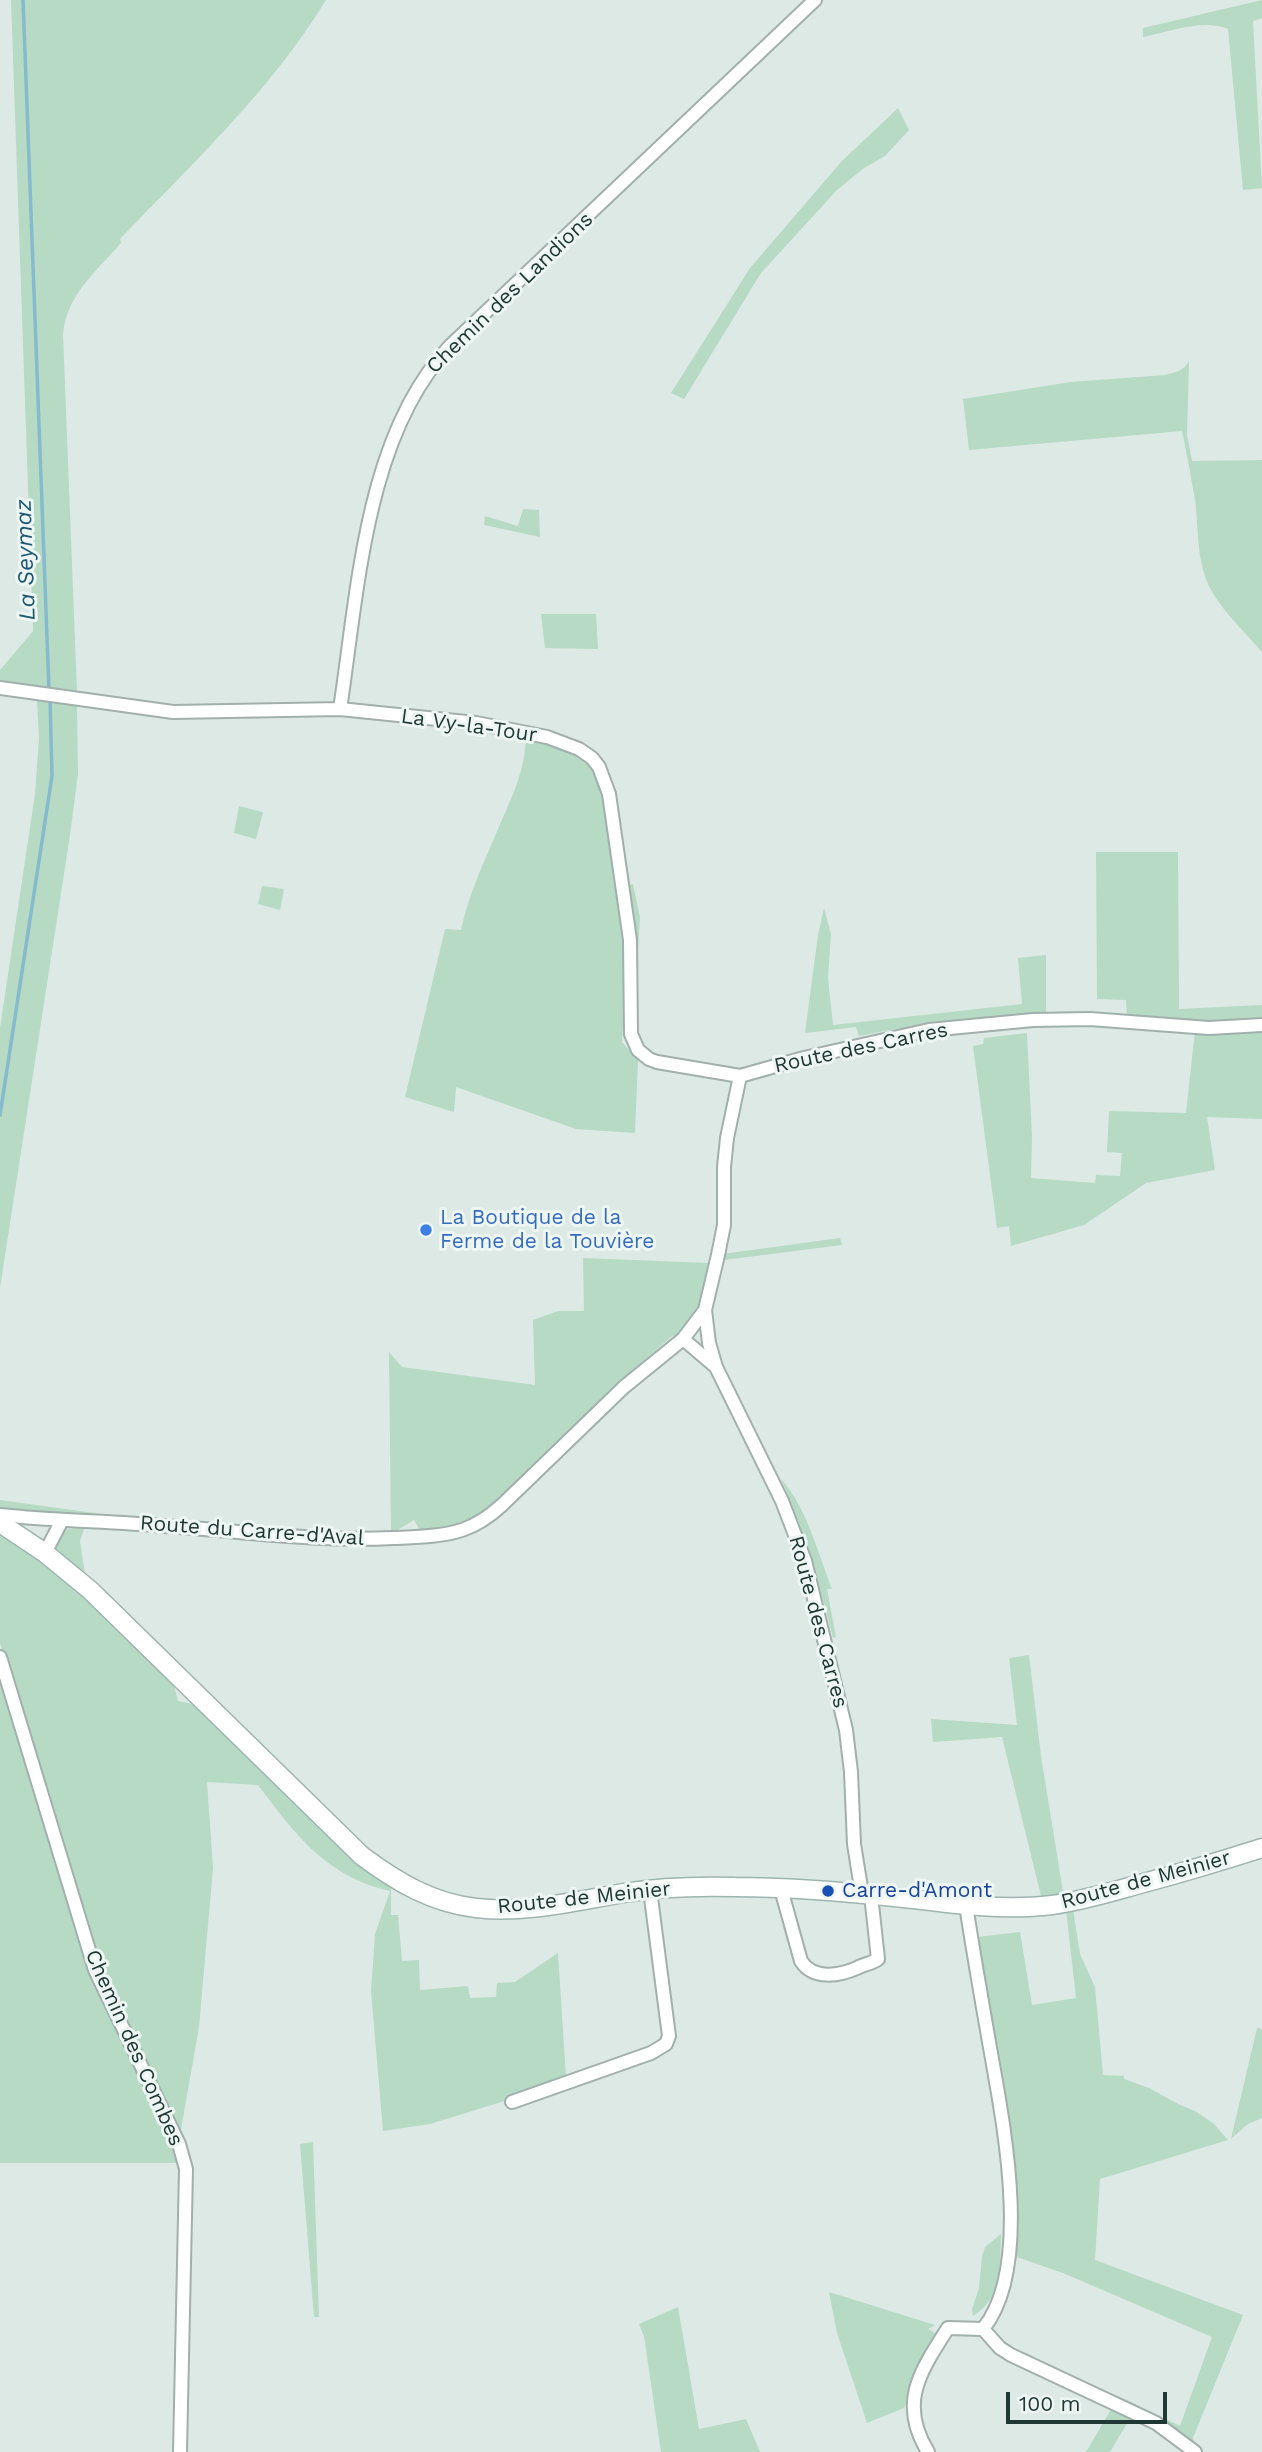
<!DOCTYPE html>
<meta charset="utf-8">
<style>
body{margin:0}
#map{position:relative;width:1262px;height:2452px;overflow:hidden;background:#dde9e5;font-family:"Work Sans",sans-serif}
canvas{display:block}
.scale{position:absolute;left:1006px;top:2392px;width:161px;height:32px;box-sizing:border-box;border:4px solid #203834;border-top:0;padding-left:9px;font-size:21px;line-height:24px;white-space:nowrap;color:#203834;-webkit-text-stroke:5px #edf6f3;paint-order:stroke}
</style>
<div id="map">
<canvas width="1262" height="2452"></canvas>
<div class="scale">100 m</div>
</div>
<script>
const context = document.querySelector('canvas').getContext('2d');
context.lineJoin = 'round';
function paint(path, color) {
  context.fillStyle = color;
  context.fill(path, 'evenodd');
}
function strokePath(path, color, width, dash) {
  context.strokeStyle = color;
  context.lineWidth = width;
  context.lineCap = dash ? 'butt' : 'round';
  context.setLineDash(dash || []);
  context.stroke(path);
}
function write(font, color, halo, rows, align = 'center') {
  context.font = font + ' "Work Sans",sans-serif';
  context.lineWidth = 6;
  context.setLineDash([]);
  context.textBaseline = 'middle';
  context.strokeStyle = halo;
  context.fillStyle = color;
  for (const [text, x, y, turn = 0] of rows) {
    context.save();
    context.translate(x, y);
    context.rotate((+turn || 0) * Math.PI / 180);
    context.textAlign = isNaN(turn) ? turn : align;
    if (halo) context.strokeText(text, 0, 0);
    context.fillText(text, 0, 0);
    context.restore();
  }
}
const green = new Path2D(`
 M11,0h315c-55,90 -133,163 -206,239l1,4c-25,29 -54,51 -58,91l14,358 -77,-8v-14l33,-39z
 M1262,0v18l-9,3 9,167 -19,2 -15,-161c-23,-11 -61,3 -85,8v-9z
 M898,108l11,22 -24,26 -21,12 -27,22 -76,83 -77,126 -13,-6 79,-125 91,-106z
 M1189,361l-2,74 5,26 70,-1v192c-17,-20 -38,-39 -51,-62 -15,-28 -12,-60 -16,-90 -4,-23 -8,-46 -13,-69l-213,19 -6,-51 108,-17 94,-7c11,-3 19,-4 24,-14z
 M523,509l16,1 1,27 -56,-12 1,-9 33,10z
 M541,614h55l2,35 -53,-1z
 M37,700l40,4 1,70 -8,61 -70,453v-260l35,-234 4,-55z
 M526,739l17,1 30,10 21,16 10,29 23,175 -5,72 16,18 -3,73 -59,-4 -120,-42 -2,25 -49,-15 40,-168 16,1c8,-38 25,-72 40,-108 12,-27 24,-53 25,-83z
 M239,806l24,6 -7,27 -22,-6z
 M1096,852h82l1,157 83,-4v16l-73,2 -1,-3 -61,-5 -1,-15 -29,-1z
 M633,884l7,33 -3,52 -8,-84z
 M262,886l22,3 -4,21 -22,-6z
 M824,908l7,26 -3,44 5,47 189,-21 -4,-46 28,-3v60l-151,14 -36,7 -3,-9 -51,6 13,-98z
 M1195,1031l67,2v86l-55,-2 8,53 -69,13 -62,42 -73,21 -2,-20 -12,2 -24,-182 10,-2 1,-6 43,-5 5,104 -1,41 64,5 1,-8 24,1 2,-23 -15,-1 2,-41 77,2z
 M840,1238l2,7 -118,15 -2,-6z
 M583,1258l125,5c-4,17 -9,59 -25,70 -3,2 -7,2 -11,3 -46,40 -90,80 -133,123 -19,18 -35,43 -57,56 -18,11 -42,12 -62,15l-6,-10 -23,14 -2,-182 13,15 133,18 -2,-65 25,-9h26z
 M781,1479c26,29 37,74 51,110h-5l9,48 -3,1 -10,-39 -38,-100 4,-2z
 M0,1500l145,20 -81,-3 -64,-8z
 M85,1526l-5,15 5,33 -29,-24v-7l9,-13z
 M0,1531l40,25 42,36 90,86 6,23 14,3 71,68 128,112v31h7l4,46 17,-1 1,30 48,-4 2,12 26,-1 1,-14 18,-1 43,-29 8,125 -55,21 -81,25 -47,7 -12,-140 4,-57 15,-43c-65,-15 -94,-56 -132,-106l-51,-3 6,86 -14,159 -19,108 -80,-162 -100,-330z
 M1029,1655l12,101 23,142 -22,2 -40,-163 -69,5 -2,-23 86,6 -8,-67z
 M0,1673l93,302 83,174 1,14h-177z
 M1073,1909l7,45 15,33 8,88 21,1v3l25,9 29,16 17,7 19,13 14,16 -128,39 -5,81 148,55 -50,123 1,5 9,9 -116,-64 3,-3 39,16 51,25 32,-89 -149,-64 -46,-16 -1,-55 -39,-265 43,-5 12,73 44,-7 -10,-88z
 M1257,2028l5,1v89l-14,6 -17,15z
 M313,2142l6,175h-5l-14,-173z
 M1001,2234c-1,30 1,65 -28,82l-1,-7 7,-21 3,-32 3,-9z
 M829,2292l106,33 -7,4 6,3 3,5 -33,71 -37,15 -30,-90z
 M678,2307l21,122 47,-10 14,33h-99l-17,-116 -5,-12z
 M1113,2406l19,9 -22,37h-24z`);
const stream = new Path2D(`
 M23,0l26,690
 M0,1115l52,-339 -2,-78`);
const street = new Path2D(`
 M0,688l173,24 167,-3 136,14 71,14 32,12 13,9 7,9 10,27 21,146 1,94 7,16 11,9 8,3 83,14 64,-18 125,-28 104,-10 57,-1 119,9 53,-3
 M340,709c18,-117 25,-275 111,-364l364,-345
 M740,1076l-13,62 -3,29v58l-6,30 -13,55 -22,29 33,28 66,134 23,60 41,169 5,42 3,72 8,50
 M705,1310l4,33 7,24
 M0,1515c55,6 110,6 165,11 76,5 151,16 228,12 23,-1 47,-1 69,-8 15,-5 28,-14 40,-25l122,-118 59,-48
 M45,1553l16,-31
 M0,1657l95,313 84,174 7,25 -6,283
 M781,1889l20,72c12,19 38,15 56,7 7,-4 14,-4 21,-9l-7,-64
 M512,2102l139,-49 15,-9 3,-8 -19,-146
 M983,2329l17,19 11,7 145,68 39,29
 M928,2452c-30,-49 -8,-80 20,-124l35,1c51,-63 19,-212 6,-287 -8,-46 -16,-91 -23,-137`);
const secondary = new Path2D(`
 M0,1523l45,30 45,37 272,266c35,26 70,47 114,52 50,6 99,-7 148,-15 36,-6 74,-7 111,-6 56,0 113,5 169,11 49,6 99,13 148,7 30,-4 59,-13 88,-21 41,-11 81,-23 122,-36`);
const markers = [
 [426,1230,7,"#3f7fe0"],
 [828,1891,7,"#1a4fb4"]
];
const streetNames = [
 ["Chemin des Landions",510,293,-44],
 ["La Vy-la-Tour",469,726,8],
 ["Route des Carres",861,1048,-12],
 ["Route du Carre-d'Aval",252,1531,4],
 ["Route des Carres",818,1622,75],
 ["Route de Meinier",1146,1880,-15],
 ["Route de Meinier",584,1898,-6],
 ["Chemin des Combes",134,2048,66]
];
const shopNames = [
 ["La Boutique de la",440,1218],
 ["Ferme de la Touvière",440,1242]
];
const transitNames = [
 ["Carre-d'Amont",842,1891]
];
const waterNames = [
 ["La Seymaz",26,560,-92]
];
paint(green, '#b6dac4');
strokePath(stream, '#86bacd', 3.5);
strokePath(street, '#a1b0ac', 16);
strokePath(secondary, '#9db4af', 21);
strokePath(street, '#fff', 12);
strokePath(secondary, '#fff', 18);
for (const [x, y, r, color] of markers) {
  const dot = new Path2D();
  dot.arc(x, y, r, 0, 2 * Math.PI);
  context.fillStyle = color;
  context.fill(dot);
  strokePath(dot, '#edf6f3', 2.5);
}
write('21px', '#203834', '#edf6f3', streetNames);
write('21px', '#366cbe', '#edf6f3', shopNames, 'left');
write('21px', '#164399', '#edf6f3', transitNames, 'left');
write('italic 23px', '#1c5871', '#edf6f3', waterNames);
</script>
